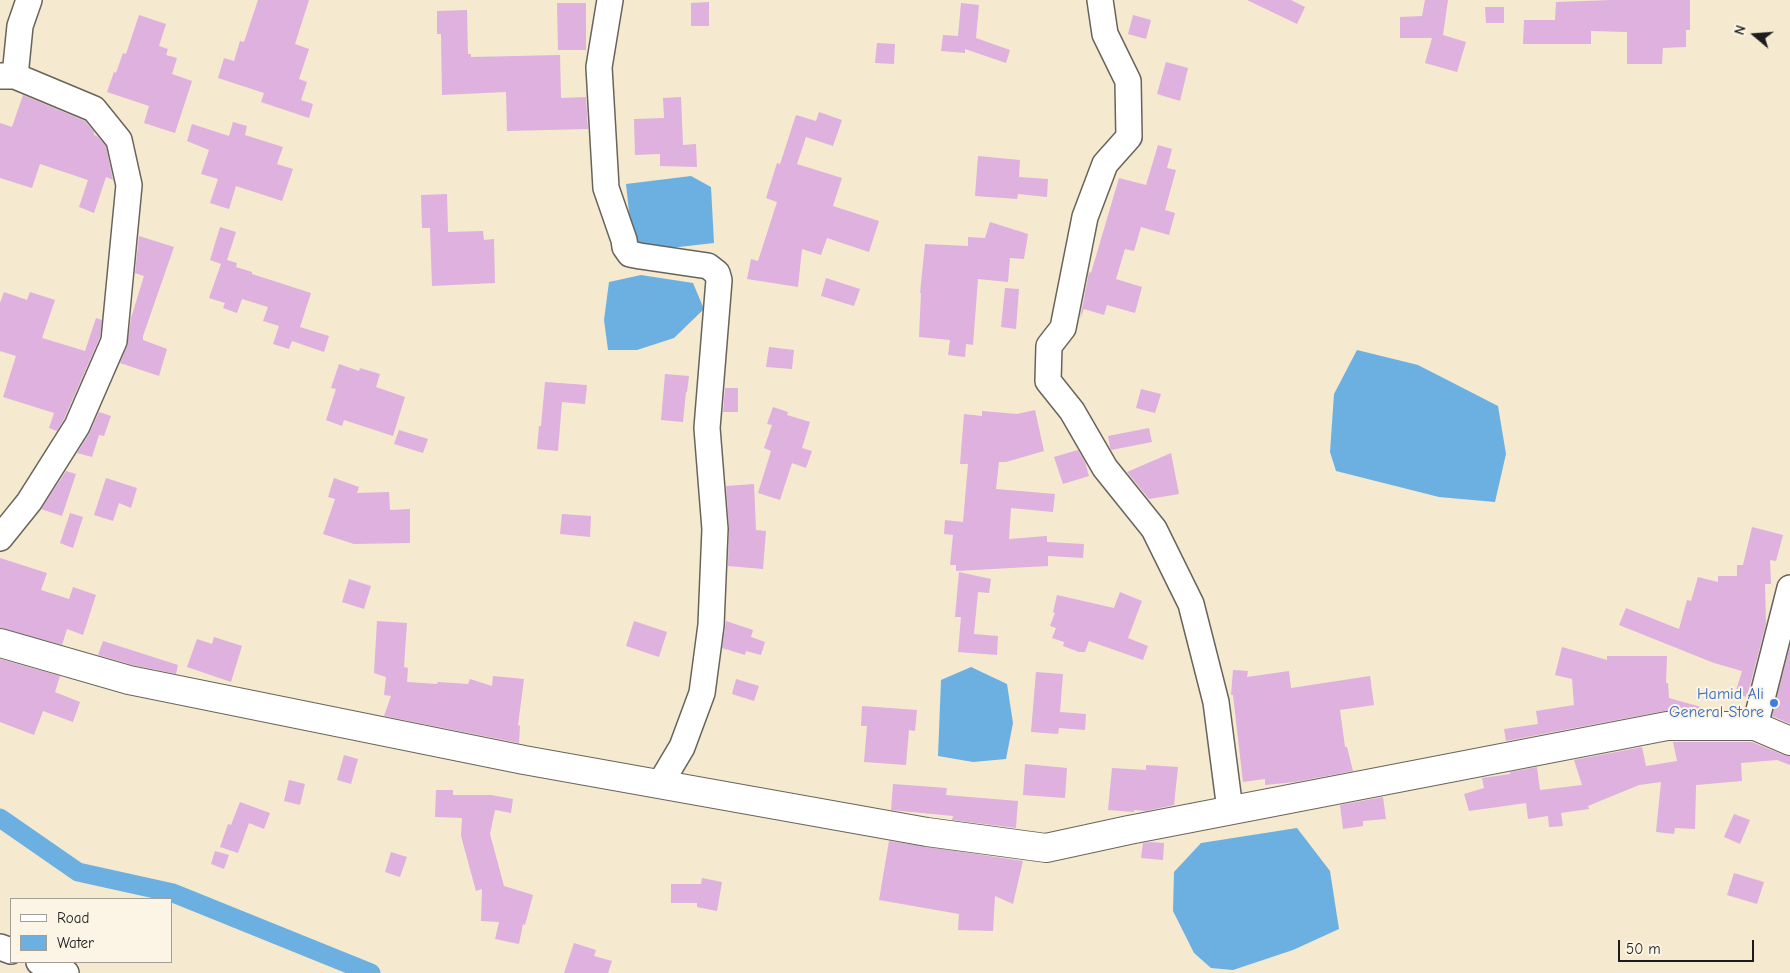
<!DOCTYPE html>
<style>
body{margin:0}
#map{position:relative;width:1790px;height:973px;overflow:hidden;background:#f5e9d0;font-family:"Comic Neue",sans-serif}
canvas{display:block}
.legend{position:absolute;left:10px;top:898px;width:162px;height:65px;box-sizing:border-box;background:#fcf5e5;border:1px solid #a29e95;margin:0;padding:6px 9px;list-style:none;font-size:15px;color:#1c1c1c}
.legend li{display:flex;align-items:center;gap:10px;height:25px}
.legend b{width:25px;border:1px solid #a29e95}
.north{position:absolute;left:1730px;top:10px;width:50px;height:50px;-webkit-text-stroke:4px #fcf5e5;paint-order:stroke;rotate:288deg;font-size:14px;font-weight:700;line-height:20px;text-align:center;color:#1c1c1c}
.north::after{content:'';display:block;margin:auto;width:18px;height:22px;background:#1c1c1c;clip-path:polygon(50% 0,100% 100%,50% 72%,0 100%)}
.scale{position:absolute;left:1618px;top:940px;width:136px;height:22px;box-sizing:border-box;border:2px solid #1c1c1c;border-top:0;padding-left:6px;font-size:15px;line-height:18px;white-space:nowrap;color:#1c1c1c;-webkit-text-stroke:4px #fcf5e5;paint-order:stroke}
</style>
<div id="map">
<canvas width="1790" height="973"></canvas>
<ul class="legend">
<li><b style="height:6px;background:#fff"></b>Road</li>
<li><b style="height:14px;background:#6cb0e2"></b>Water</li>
</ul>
<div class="north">N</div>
<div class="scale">50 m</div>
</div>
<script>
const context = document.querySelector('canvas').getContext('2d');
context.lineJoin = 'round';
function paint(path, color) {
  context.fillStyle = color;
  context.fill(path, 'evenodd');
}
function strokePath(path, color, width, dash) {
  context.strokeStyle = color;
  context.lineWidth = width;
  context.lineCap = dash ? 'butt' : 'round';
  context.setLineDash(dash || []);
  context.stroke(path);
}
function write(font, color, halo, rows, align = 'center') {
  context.font = font + ' "Comic Neue",sans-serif';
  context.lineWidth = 4;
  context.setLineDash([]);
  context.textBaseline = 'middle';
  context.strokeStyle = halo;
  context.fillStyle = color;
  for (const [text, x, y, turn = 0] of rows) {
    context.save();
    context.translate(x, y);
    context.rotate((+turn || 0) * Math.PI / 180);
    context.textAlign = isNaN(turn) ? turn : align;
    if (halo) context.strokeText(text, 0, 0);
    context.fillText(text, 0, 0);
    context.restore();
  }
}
const water = new Path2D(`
 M691,176l20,11 3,56 -44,5 -31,-3 -8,-15 -5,-46z
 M641,275l52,8 11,26 -30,29 -37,12h-29l-4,-30 5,-38z
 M1357,350l61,15 80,41 8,48 -11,48 -56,-5 -103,-26 -6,-19 4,-58z
 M971,667l36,17 6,39 -7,36 -33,3 -35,-6 3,-76z
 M1297,828l33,43 9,58 -46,21 -60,20 -22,-2 -17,-15 -21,-42 1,-39 27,-29z`);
const canal = new Path2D(`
 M0,818l78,54 95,21 198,80`);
const building = new Path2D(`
 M258,0h51l-14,44 14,5 -10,30 8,3 -6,18 12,4 -4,14 -48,-16 3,-9 -46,-15 6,-20 10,3 6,-20 4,1z
 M1247,0h44l14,7 -8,17z
 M1425,0h23l-5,35 23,7 -9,30 -32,-9 7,-25h-32v-21l22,-1z
 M1612,0h78v30h-4v17l-23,1 -1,16h-35v-32l-36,-1v13h-68l1,-24h31l1,-18z
 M709,2v24h-18v-23z
 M557,3h29v47h-28z
 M961,3l18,2 -3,33 34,12 -4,13 -41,-14v4l-24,-2 2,-16 15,1z
 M1485,7h19v16h-18z
 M467,10l1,44h3v3l89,-2 1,43 25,-1 2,32 -81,2 -1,-39 -64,3 -1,-61h-4v-23z
 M139,15l27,9 -7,22 9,3 -2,6 11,3 -5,16 20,7 -17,52 -31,-10 5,-17 -42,-14 7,-20 2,1 7,-20 3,1z
 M1133,15l18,5 -5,19 -18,-5z
 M877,43l18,1 -1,20 -19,-1z
 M1166,62l22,6 -8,33 -23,-7z
 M23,95l62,26 9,11v3l3,1 9,10 7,34 -7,-3 -12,36 -15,-6 9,-27 -48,-16 -8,24 -32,-10v-55l12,4z
 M681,97l2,48 13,-1 1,23 -37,-1v-12l-25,1 -1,-36 30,-1 -1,-20z
 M819,112l23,8 -9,26 -27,-9 -9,27 45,14 -9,28 46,15 -10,31 -42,-14 -6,17 -19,-6 -4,38 -51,-8 4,-20 7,2 19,-59 -11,-4 11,-35 3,1 16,-49 20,6z
 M233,122l14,4 -2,9 38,12 -6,17 16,5 -11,32 -46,-15 -7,23 -19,-6 8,-24 -17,-5 8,-24 -22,-9 5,-17 37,12z
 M1158,145l14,4 -5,19 9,2 -11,40 10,3 -6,22 -28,-8 -7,24 -9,-2 -9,30 26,8 -7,26 -28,-8 -3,10 -20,-6 -4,10 9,-47 2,1 28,-95 27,7z
 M978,156l42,4 -1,17 29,2 -1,18 -29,-3 -1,5 -42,-3z
 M447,194l1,38 35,-1 1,9 10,-1 1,44 -63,3 -2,-58h-8l-1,-33z
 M990,222l38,12 -4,25 -14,-1 -2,24 -30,-3 -5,66 -7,-1 -1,13 -17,-2 2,-15 -31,-3 2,-44h-1l5,-49 43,2v-9l17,1z
 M220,227l16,5 -9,28 10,3 -1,4 16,5v2l59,19 -11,34 29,9 -5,16 -32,-11 -3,8 -16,-5 6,-18 -16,-5 5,-14 -26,-8 -5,14 -14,-5 2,-5 -16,-5 12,-34 -11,-4z
 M139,236l35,11 -31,89v4l24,9 -8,27 -39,-13 7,-17 4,-28 13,-42 -9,-3z
 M826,278l34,11 -6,17 -33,-10z
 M1005,288l14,1 -3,40 -15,-2z
 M4,292l23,8 3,-8 25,8 -13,38 43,13 11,-33 6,2 -2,17 -36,82 -7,12 -8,-3 5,-15 -51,-16 13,-41 -16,-5v-48z
 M769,347l25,3 -2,19 -26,-2z
 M339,364l20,7 1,-3 20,6 -4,13 29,10 -12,39 -49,-16 -2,6 -16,-6 10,-31 -5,-1z
 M665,374l24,2 -2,16h-1l-3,30 -22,-2z
 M545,382l42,3 -2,19 -23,-2 -4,49 -21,-2 2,-23h2z
 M725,388h13v24h-15z
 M1141,389l20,5 -6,19 -19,-5z
 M773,407l15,5 -1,3 23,7 -8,26 10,3 -6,17 -14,-5 -12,37 -22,-7 13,-42 -7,-3 8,-23 -5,-1z
 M1035,410l9,41 -38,11h-7l-3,27 59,5 -2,18 -42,-4 -2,31 38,-3v6l37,2 -1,14 -35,-2v10l-92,5v-6h-6l3,-30 -9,-1 1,-14 18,2 5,-58h-8l4,-50 18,2v-5l35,3z
 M99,412l12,4 -7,20 -5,-1 -7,22 -15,-4 12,-19z
 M1149,428l3,14 -41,8 -1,-3 -2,-11z
 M399,430l29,9 -5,14 -29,-9z
 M1078,450l7,12 4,14 -26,8 -9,-27z
 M1171,453l8,41 -30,5 -22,-27z
 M66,471l10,3 -14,42 -21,-7z
 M106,478l31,10 -6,20 -12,-5 -6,18 -19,-6z
 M334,478l25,9 -2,6 32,-1 1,18 20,-1v34l-56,1 -31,-10 12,-35 -7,-2z
 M754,484l2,46 10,1 -3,38 -35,-3 1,-38 -3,-42z
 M70,513l13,4 -10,31 -13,-5z
 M562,514l29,2 -1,21 -30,-3z
 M1752,527l31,8 -7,26 -6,-1 1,24h-6l1,40 -19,73 -12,-3 7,-23 -28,-8 -95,-38 7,-17 53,21 8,-29 4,1 7,-24 20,5v-6h19v-11h6z
 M0,558l47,15 -6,17 28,9 4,-12 23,8 -13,40 -16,-6 -5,16 -62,-17z
 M959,572l32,7 -2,14 -11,-1 -4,42 24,2 -1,19 -39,-3 3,-35h-6z
 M349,579l22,7 -7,23 -22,-7z
 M1120,592l22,9 -14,37 20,8 -5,14 -54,-19 -4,11h-6l-16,-6 1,-4 -12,-4 4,-10 -6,-2 5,-13 -2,-1 4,-17 57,13z
 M377,621l30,2 -3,44 4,1 -1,14 30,2 1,-2 30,2 2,-5 22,7 1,-10 31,3 -6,46 2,1 -1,17 -135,-27 7,-20 -7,-1 2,-18 -12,-4z
 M634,621l33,11 -8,25 -33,-11z
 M726,621l27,9 -2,7 14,5 -4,13 -15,-4 -1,4 -23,-7z
 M214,637l28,9 -11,36 -44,-15 10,-28 15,5z
 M103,641l75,24 -2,9 -43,-9 -35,-10z
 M1790,646v78l-18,-8z
 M1562,647l45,13v-4h60l-1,27h2l1,15 43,12 -48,1 -158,30 -2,-12 34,-5 -2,-13 38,-6 -2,-26 -17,-4z
 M0,659l60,17 -5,16 25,10 -7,20 -30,-11 -9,24 -34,-13z
 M1233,670l15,1 -1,6 42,-6 2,17 79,-12 4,29 -34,5 5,37h2l6,24 -58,11 -30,3v-6l-22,3 -10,-87h-2z
 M1036,672l27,2 -3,38 26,2 -1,16 -26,-2 -1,6 -27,-2z
 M736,679l23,7 -5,15 -22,-7z
 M862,706l55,4 -2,21 -6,-1 -3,35 -42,-3 3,-36h-6z
 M1673,742h79l32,13 6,1v9l-13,-5 -36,3 1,18 -46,4 -1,44 -20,-1 -1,6 -18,-2 5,-50 -22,3 -51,21 1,3 -28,4 2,13 -14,1 -1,-11 -20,3 -2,-16 -57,8 -5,-17 20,-6 -2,-10 28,-4v-2l27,-5 3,23 42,-5 -8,-25 68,-13 4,19 31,-5z
 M344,755l14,4 -7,25 -14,-4z
 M1025,764l42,4 -2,30 -42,-3z
 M1146,765l32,2 -4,38 -28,6 -12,-1v2l-26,-2 4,-42 34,2z
 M289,780l16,4 -5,21 -16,-4z
 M893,784l54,4 -1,7 72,6 -2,27 -64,-8 1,-4 -62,-6z
 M436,790h17v5h38l22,4 -2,14 -16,-3 -5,24 14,52 29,9 -8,30 -2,-1 -4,20 -24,-5 4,-17 -18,-1 1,-32 -6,2 -15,-55 1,-18 -27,-1z
 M1383,797l3,22 -23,2v5l-20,3 -3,-24z
 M240,802l30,11 -6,16 -15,-6 -11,30 -18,-6 8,-23 3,1z
 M1734,814l16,6 -10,24 -16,-7z
 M889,841l134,20 -10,43 -18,-8 -2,35 -35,-1 1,-16 -80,-14z
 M1150,842l14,1 -1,17 -22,-2 2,-15z
 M215,851l14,4 -5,14 -13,-5z
 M391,852l16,5 -7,20 -15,-5z
 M1734,873l30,9 -7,22 -30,-9z
 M702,878l20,4 -5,29 -20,-4v-4h-26v-19h30z
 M574,943l22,7 -2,6 18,5 -4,12h-44z`);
const minor = new Path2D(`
 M610,0l-11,67 7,121 18,52 1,7 5,7 10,2 68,10 9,7 2,7 -12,148 8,101 -4,96 -9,68 -20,54 -22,37
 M1100,0l5,34 23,47 1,56 -24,27 -20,53 -22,111 -14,18 -1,35 24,30 33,57 49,61 37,75 25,98 14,108
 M0,76h15l79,33 25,31 10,45 -15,156 -37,85 -48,76 -29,36
 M15,76l5,-50 9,-26
 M1755,726l35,-138
 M0,947l11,4
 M39,962l27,11`);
const major = new Path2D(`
 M0,643l129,37 395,80 403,72 119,16 83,-18 538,-104h88l35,15`);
const markers = [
 [1774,703,5,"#3f7fe0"]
];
const shopNames = [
 ["Hamid Ali",1764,694],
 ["General Store",1764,712]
];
paint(water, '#6cb0e2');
strokePath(canal, '#6cb0e2', 19);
paint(building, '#deb1df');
strokePath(minor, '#68645b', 28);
strokePath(major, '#68645b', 30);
strokePath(minor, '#fff', 25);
strokePath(major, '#fff', 28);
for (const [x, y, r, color] of markers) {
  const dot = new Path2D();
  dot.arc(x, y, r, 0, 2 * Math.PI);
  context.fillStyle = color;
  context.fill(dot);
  strokePath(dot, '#fcf5e5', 2);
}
write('16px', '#366cbe', '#fcf5e5', shopNames, 'right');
</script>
